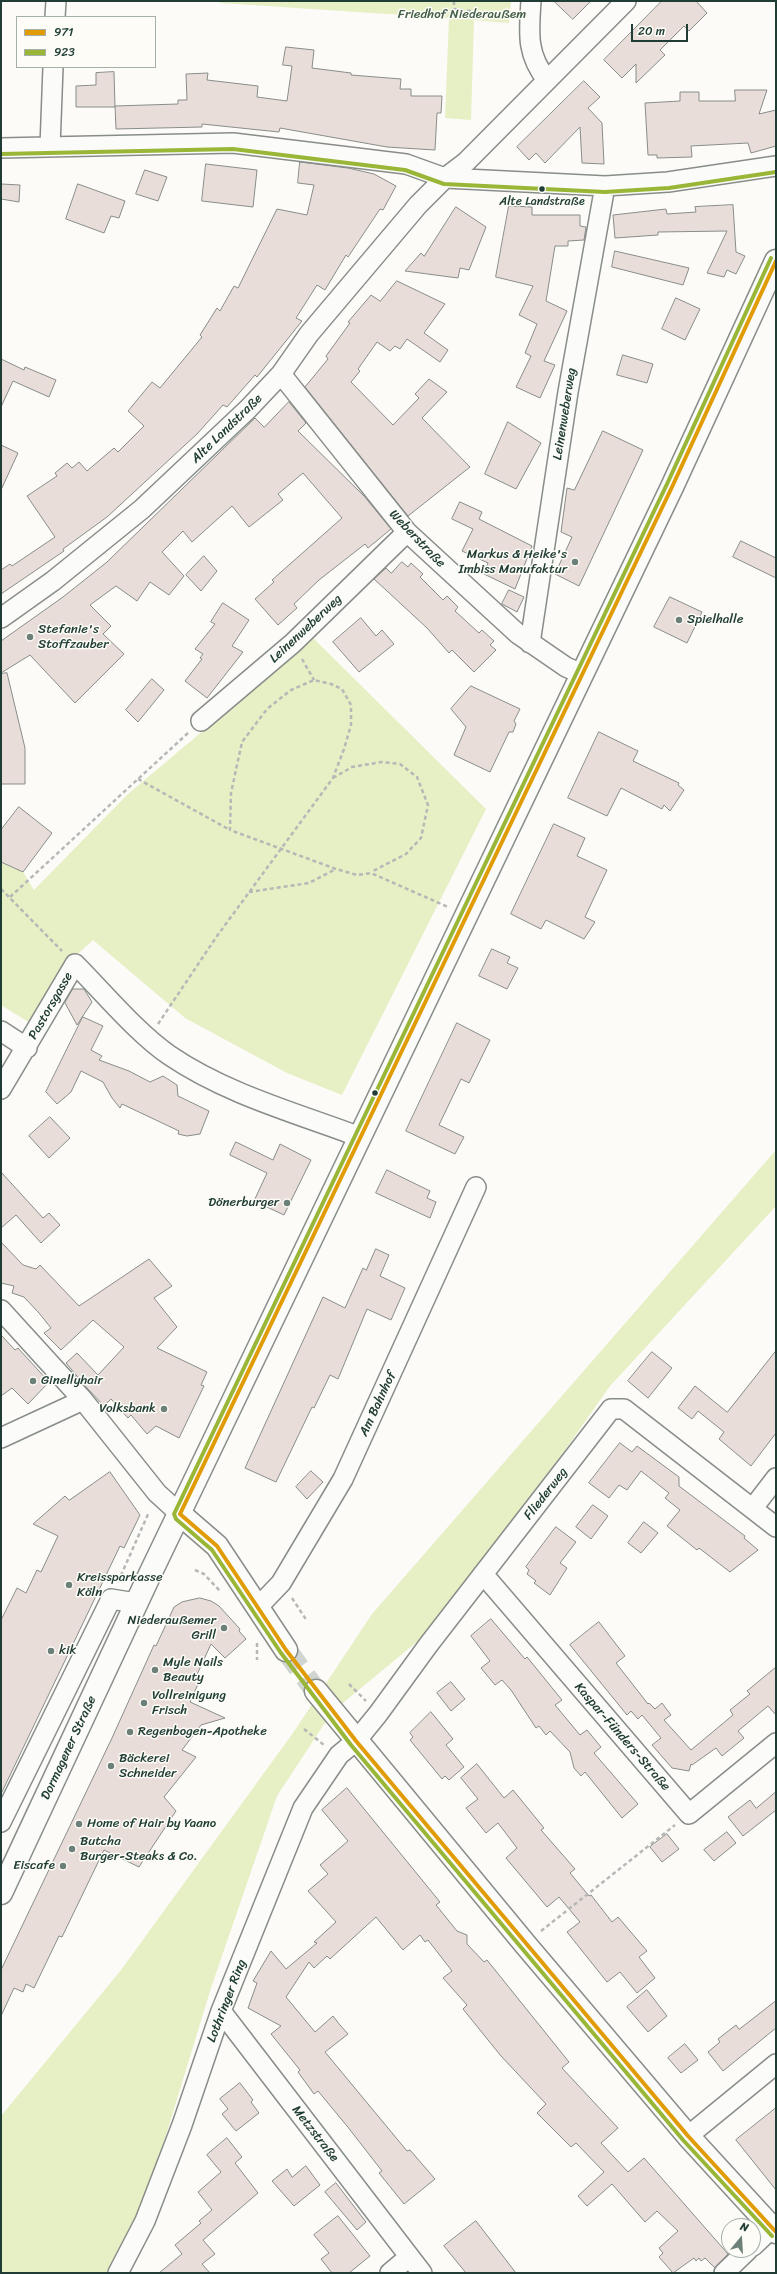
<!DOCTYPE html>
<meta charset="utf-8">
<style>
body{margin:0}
#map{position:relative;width:777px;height:2274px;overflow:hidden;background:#fcfbf8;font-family:Sriracha,sans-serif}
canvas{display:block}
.frame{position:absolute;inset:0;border:2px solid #1f3d34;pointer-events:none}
.legend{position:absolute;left:16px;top:16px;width:140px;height:52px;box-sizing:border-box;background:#fdfcf7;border:1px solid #a4b0a9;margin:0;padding:5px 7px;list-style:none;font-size:12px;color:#1f3d34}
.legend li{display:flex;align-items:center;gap:8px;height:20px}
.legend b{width:20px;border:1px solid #a4b0a9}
.north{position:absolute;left:721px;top:2218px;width:40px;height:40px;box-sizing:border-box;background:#fdfcf7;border:1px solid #a4b0a9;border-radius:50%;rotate:18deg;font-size:11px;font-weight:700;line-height:16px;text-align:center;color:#1f3d34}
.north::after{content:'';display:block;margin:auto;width:14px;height:18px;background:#6c8079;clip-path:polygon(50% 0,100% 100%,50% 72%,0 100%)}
.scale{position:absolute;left:631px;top:24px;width:57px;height:18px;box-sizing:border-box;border:2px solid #1f3d34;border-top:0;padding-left:5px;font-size:12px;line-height:14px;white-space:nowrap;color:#1f3d34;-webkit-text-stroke:3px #fdfcf7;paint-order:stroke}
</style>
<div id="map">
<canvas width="777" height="2274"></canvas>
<div class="frame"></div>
<ul class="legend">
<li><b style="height:5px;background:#e19c05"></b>971</li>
<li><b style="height:5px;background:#99b637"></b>923</li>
</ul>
<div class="north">N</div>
<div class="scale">20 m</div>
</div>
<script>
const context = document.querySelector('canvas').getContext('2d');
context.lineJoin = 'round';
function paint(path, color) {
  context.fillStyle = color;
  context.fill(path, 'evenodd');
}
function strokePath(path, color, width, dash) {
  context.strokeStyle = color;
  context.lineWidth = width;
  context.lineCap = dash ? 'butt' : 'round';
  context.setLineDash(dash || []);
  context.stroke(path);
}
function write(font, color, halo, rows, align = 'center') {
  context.font = font + ' Sriracha,sans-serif';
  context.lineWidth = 3;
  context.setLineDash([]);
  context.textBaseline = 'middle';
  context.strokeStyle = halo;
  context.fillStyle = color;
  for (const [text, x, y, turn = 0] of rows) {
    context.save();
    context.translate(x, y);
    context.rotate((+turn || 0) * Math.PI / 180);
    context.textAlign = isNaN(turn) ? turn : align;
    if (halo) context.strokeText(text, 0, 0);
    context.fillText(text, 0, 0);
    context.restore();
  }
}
const green = new Path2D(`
 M220,1h291l-2,22 -35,-3 -3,100 -26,-2 4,-100 -229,-15z
 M313,638l173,171 -144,286 -55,-22 -102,-55 -92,-78 -25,23 -38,60 -29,-18v-143l22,10 11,18 94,-96z
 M776,1150v56l-166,180 -125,178 -61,72 -92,76 -55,84 -66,192 -67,219 -32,66h-111v-157l120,-146 172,-237 79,-119z`);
const building = new Path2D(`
 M554,1h37l-18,18z
 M662,1h34l11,12 -18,18 -5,-5 -24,24 5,5 -29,28v-19l-14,14 -18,-18z
 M286,47l28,3 -2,18 39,5v2l50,4 -1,10h11v7h31l-1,17h-4l-2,37 -48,-3 -107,-19 -1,4 -77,-8v3l-86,2 -1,-23 63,-2v-4h9l-1,-26 22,-1 -1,7 51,6 -1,11 30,4 5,-35 -9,-1z
 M114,72l1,35h-39v-21l20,-1v-12z
 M584,81l16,16 -12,11 14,15 2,41 -22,-1 -2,-36 -35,36 -9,-10 -7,7 -12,-13z
 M735,90h32l-8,24 17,-4v36l-25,7 -3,-10 -57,3 1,11 -35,1v-3h-9l-3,-52 35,-2v-9h19v9h36z
 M300,162l48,6 26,6 22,12 -13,24 -3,-1 -32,48 -2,-2 -21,35 -8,-5 -21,33 6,3 -45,56 -2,-2 -28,32 -4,-2 -26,29 -90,83 -44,32 1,2 -63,43v-24l9,-6 2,2 43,-29 -28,-41 30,-20 -2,-3 12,-10 5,5 7,-6 8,9 27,-23 4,4 26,-26 -16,-15 24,-29 8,6 42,-51 -2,-2 17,-27 3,3 14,-25 4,2 39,-79 30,6 7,-30 -16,-2z
 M206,164l51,6 -4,37 -51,-6z
 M145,170l22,7 -9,24 -22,-7z
 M1,184l19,1 -1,17 -18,-3z
 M78,184l47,17 -6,17 -8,-2 -7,17 -38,-14z
 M733,205l3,47 9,4 -9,18 -9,-4 -3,7 -17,-4 20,-42 -69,1v3l-43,3 -2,-23 53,-6 1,5 29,-2 -1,-5z
 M509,206l23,1v8h48v11l6,1 -2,13 -16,1v5h-13l-9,55 21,10 -23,50 11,4 -15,33 -24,-11 15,-31 -6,-3 12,-29 -18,-9 14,-29 -37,-9z
 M456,207l30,20 -17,43 -9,-2 -2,10 -53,-7 16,-18 3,3z
 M615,251l74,17 -6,17 -71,-18z
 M397,281l48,23 -21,29 24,17 -8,12 -33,-23 -7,10 -5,-3 -5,5 -13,-9 -19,27 2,2 -9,11 42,43 26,-27 -4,-4 14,-15 18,13 -25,26 48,49 -62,49 -103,-129 23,-28 -2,-3 24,-33 -2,-1 23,-27 9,6z
 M676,298l24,11 -15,31 -23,-11z
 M623,355l30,9 -6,19 -30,-8z
 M1,359l23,11 1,-3 31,13 -7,17 -36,-16 -12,26z
 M289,402l17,21 -8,8 66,65 27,33 -23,19 -3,-4 -46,36 -25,24 3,4 -19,17 -23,-26 19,-17 -2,-2 70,-62 -39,-45 -25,21 5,6 -34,27 -17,-21 -40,36 -9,-11 -21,21 22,24 -15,19 -19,-13 -13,19 -21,-15 -26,19 21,21 -8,8 21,20 -49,49 -45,-48 -29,18v-32l62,-44 44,-35 148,-144 9,9z
 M508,422l33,21 -25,46 -31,-15z
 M603,431l40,19 -64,136 -24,-12 17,-37 -11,-5 6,-44 7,2z
 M1,445l17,8 -17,37z
 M460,502l22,10 -3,7 53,27 -17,43 -31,-15 4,-11 -26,-12 11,-22 -21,-10z
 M741,541l35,17v20l-43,-21z
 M204,556l13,15 -16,20 -15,-16z
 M402,562l6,5 3,-4 12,11 -3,3 23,23 4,-4 11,11 -3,4 24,22 3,-3 12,11 -4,4 6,5 -22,22 -22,-22 -3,3 -22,-25 -53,-49 12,-11 5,5z
 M509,590l15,7 -7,15 -15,-8z
 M670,597l32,15 -15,31 -33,-16z
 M223,603l26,17 -17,26 11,6 -36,46 -22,-17 17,-22 -2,-1 3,-4 -8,-5 20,-25 -4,-2z
 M361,618l15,18 6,-6 12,14 -35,28 -26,-30z
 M7,673l18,75v36h-24v-110z
 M152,679l12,11 -26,32 -12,-12z
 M471,686l49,23 -6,12 2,3 -3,8h-4l-19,40 -36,-17 12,-28 -15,-18z
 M599,732l39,19 -5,10 46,22 -1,2 6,5 -14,21 -6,-6 -2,4 -41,-21 -14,28 -39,-18z
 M19,807l33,26 -29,39 -22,-10v-32z
 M554,824l31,14 -8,18 30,14 -22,47 10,5 -11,17 -38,-19 -5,9 -30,-15z
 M492,949l18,8 -3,6 11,5 -11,21 -28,-13z
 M73,989h11l8,13 -15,23 -12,-22z
 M83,1017l20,9 -12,24 11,6 -3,4 30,11 21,11 13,-6 14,9 1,11 31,15 -9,23 -13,2 -9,-2 1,-3 -57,-27 -2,4 -8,-10 -9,-16 -22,-11 -10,21 -14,12 -11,-12z
 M457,1023l33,17 -21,43 -8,-4 -22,46 25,12 -9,17 -49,-23z
 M50,1117l20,21 -21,20 -20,-22z
 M236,1142l37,18 7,-16 31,16 -27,55 -30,-14 13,-28 -37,-18z
 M387,1170l43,21 -3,7 9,4 -6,16 -54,-25z
 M1,1172l42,46 6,-5 11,12 -19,18 -25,-28 -15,13z
 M1,1242l22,23 13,4 4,-4 39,41 70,-47 23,27 -18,12 23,29 -20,21 50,24 -6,13 3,1 -25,52 -23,-12 -9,8 -16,-19 -3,3 -17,-19 -7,7 -17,-18 -21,-25 11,-10 21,22 26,-28 -31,-27 -32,30 -17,-17 7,-5 -12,-15 -15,-16 -12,-4 2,-7 -13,-3z
 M376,1249l13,6 -9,21 25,12 -14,32 -24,-11 -29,70 -8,-4 -16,33 -2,-1 -36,75 -31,-14 78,-171 22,11 18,-40 3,2z
 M1,1335l14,15 3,-2 31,34 -21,22 -16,-16 -11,8z
 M776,1351v82l-25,33 -32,-27 5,-7 -26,-21 -6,8 -14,-11 17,-22 32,26z
 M652,1352l20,16 -24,30 -20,-17z
 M620,1443l12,9 5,-6 42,31v9l66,50 -1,2 14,12 -28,22 -31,-24 -2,2 -30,-24 13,-16 -15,-12 4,-5 -28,-22 -14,19 -8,-5 -10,13 -20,-15z
 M311,1471l12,11 -16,17 -11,-12z
 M110,1472l30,43 -16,33 -4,-2 -119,248v-174l16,-32 9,5 11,-23 4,2 17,-36 -25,-12 32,-28 4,4z
 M593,1505l15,11 -17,23 -15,-12z
 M644,1522l14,11 -17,20 -13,-10z
 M556,1527l20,15 -16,21 7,5 -17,27 -16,-12 2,-2 -9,-7 2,-4 -3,-3z
 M200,1598l11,3 8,5 21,23 -1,2 7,8 -21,19 -14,-14 -16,35 4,3 -9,20 35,16 -24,7 -19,25 14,7 -32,40 12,14 -37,56 -35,-17 -42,87 -3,-1 -25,52 -8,-4 -3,8 -9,-4 -13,28v-46l111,-232 42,-93 2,1 18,-39 8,-5z
 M491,1619l34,40 2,-2 35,43 -7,5 25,30 7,-5 14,17 -7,6 44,51 -16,14 -37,-46 -4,4 -7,-8 -4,-16 -20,-21 -4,4 -7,-9 -3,2 -25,-38 -9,-10 -7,5 -14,-17 9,-7 -19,-25z
 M599,1622l26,34 -9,7 32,41 1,-1 6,6 7,-6 9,12 -7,5 27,30 42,-35 -3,-5 20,-16 -3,-3 29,-24v48l-8,-9 -30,25 6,7 -22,18 -6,-8 -24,17 -1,-1 -2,7 -17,-3 -20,-23 9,-7 -19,-23 -4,4 -7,-8 -4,4 -57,-70z
 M451,1682l14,17 -14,12 -14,-18z
 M431,1712l22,27 -7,6 18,22 -15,13 -4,-4 -3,3 -32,-39 3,-3 -3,-4z
 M477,1764l27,34 9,-8 31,38 -3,2 34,39 -5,4 19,23 2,-1 21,27 6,-5 29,34 -8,6 16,21 -18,15 -17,-21 -13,10 -40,-50 13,-10 -21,-25 -12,10 -41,-49 11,-10 -19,-25 -12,10 -20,-25 12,-9 -17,-21z
 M347,1788l93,114 -4,3 21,26 10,4v9l17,18 3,-2 82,102 -7,6 56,60 -17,15 27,29 16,-14 84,96 -13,14 -10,-10 -4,3 -2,-3 -3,3 -2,-3 -21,15 -14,-16 4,-4 -4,-5 19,-17 -21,-20 -12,11 -33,-38 -25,22 -9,-10 26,-24 -28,-29 -5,4 -34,-34 9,-9 -45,-48 -38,-47 4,-4 -24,-27 9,-7 -24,-31 -3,2 -5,-7 -17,15 -27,-33 -46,42 -3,-3 -13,12 -5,-6 -23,35 29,35 18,-16 7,9 8,9 -23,18 82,99 3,-1 25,29 -31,25 -25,-31 3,-2 -35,-45 -29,-35 -4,3 -16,-22 2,-2 -29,-36 10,-8 -33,-18 9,-25 -4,-2 18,-30 15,18 31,-26 -3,-1 22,-20 -28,-31 20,-17 -8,-9 28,-24 -26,-31z
 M776,1792v18l-33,26 -15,-19 22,-17 6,8z
 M727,1832l9,11 -22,18 -10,-11z
 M667,1834l12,15 -17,13 -12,-15z
 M647,1990l20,26 -19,16 -21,-25z
 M776,2001v27l-53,43 -15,-19 12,-10 -2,-3 18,-14 3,4z
 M685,2044l13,16 -17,13 -13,-15z
 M240,2083l13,17 -2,2 8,11 -23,18 -14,-17 6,-5 -8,-10z
 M776,2108v82l-40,-50z
 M227,2138l15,19 -7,6 23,30 -55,47 12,14 -13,10 8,9h-51l23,-19 -7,-9 26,-22 -2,-2 13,-11 -14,-18 23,-20 -14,-17z
 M306,2166l14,19 -26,21 -22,-25 15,-12 5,8z
 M336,2183l30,39 -9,8 -32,-38z
 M338,2216l32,40 -21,17h-17l-11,-14 8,-6 -15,-18z
 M476,2221l40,52h-50l-22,-27z`);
const secondaryTunnel = new Path2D(`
 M286,1650l30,41`);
const path = new Path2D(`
 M454,1v8l57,7
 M302,659l12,21
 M333,778l19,-11 30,-5 18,2 17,13 11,28 -7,33 -15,16 -35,18
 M138,779l92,51
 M1,889l61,62
 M249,892l60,-9 27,-14
 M10,897l178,-164
 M158,1024l59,-88 116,-158 11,-29 7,-24v-20l-9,-16 -11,-5 -17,-4 -23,10 -24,19 -25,33 -11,51 -1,37 106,39 21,6 14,-2 77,34
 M195,1570l9,4 16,17
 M118,1582l31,-70
 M292,1598l15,23
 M257,1643v17
 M349,1684l17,17
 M304,1729l20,16
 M541,1931l134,-106`);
const minor = new Path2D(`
 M531,1c-2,31 -5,53 16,79
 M55,17l1,-16
 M50,147l3,-80
 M1,148l232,-5 173,21 39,14 160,8 63,-4 108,-16
 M281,374l126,158 111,102 48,33 16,7
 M1,618l52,-37 89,-72 106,-100 33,-35 28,-40 109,-129 27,-27 21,-16 160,-161
 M530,643l38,-251 37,-206
 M201,721l92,-78 114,-111
 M1,1031l26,17
 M1,1089l74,-125c28,28 62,69 94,91 57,39 127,58 191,82
 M1,1310l82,90 74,93 23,21
 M1,1438l82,-38
 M753,1508l23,-30
 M483,1574l206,240 87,-71
 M258,1607l23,-24 62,-104 133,-292
 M1,1822l110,-223 25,4
 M221,2011l201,262
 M688,2136l88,-72
 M753,2246l19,-18
 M118,2273l27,-52 37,-96 39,-114 82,-203 36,-53 17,-14 22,-27 51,-70 182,-235h13l152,118
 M390,2273l19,-16
 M724,2273l24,-23`);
const secondary = new Path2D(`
 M180,1514l37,32 69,104
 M316,1691l209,253 163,192 88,96`);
const primary = new Path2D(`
 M1,1893l150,-321 521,-1085 104,-226`);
const bus1 = new Path2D(`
 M180,1514l492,-1027 104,-226
 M180,1514l37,32 69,104 70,91 332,395 88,96`);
const bus2 = new Path2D(`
 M1,154l232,-5 172,21 39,14 161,8 64,-4 107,-16
 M771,258l-104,226 -493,1030 2,5 36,31 69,103 70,92 332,395 89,96`);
const markers = [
 [542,189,3.5,"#1f3d34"],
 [575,562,4,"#6c8079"],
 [679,620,4,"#6c8079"],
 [30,637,4,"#6c8079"],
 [375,1093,3.5,"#1f3d34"],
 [287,1203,4,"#6c8079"],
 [33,1381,4,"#6c8079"],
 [164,1409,4,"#6c8079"],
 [69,1585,4,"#6c8079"],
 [224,1628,4,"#6c8079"],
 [51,1651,4,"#6c8079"],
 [155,1670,4,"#6c8079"],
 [144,1703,4,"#6c8079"],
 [130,1732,4,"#6c8079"],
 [111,1766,4,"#6c8079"],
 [79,1824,4,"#6c8079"],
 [72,1849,4,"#6c8079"],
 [63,1866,4,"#6c8079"]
];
const busNames = [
 ["Alte Landstraße",542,202]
];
const parkNames = [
 ["Friedhof Niederaußem",462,15]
];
const streetNames = [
 ["Leinenweberweg",565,414,-81],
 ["Alte Landstraße",227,429,-44],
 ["Weberstraße",417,539,46],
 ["Leinenweberweg",306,629,-43],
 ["Pastorsgasse",51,1006,-60],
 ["Am Bahnhof",378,1404,-65],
 ["Fliederweg",546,1494,-52],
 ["Kaspar-Fünders-Straße",622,1737,49],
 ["Dormagener Straße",69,1748,-65],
 ["Lothringer Ring",227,2001,-69],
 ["Metzstraße",315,2134,52]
];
const poiNames = [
 ["Markus & Heike's",567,555,"right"],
 ["Imbiss Manufaktur",567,570,"right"],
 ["Spielhalle",687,620],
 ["Stefanie's",38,630],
 ["Stoffzauber",38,645],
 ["Dönerburger",279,1203,"right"],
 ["Ginellyhair",41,1381],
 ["Volksbank",156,1409,"right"],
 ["Kreissparkasse",77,1578],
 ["Köln",77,1593],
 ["Niederaußemer",216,1621,"right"],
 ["Grill",216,1636,"right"],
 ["kik",59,1651],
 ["Myle Nails",163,1663],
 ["Beauty",163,1678],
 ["Vollreinigung",152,1696],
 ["Frisch",152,1711],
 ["Regenbogen-Apotheke",138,1732],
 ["Bäckerei",119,1759],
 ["Schneider",119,1774],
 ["Home of Hair by Yaano",87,1824],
 ["Butcha",80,1842],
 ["Burger-Steaks & Co.",80,1857],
 ["Eiscafe",55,1866,"right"]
];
paint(green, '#e7efc4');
paint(building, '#e9ddd9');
strokePath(building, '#888d8a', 1);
strokePath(secondaryTunnel, '#d0d5d1', 22, [22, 11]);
strokePath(minor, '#888d8a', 22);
strokePath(secondary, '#888d8a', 25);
strokePath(primary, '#888d8a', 25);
strokePath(path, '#b5b8b6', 2.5, [4, 3]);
strokePath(minor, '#fbfbf9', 19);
strokePath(secondary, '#fbfbf9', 22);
strokePath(primary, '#fbfbf9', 22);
strokePath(bus1, '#e19c05', 4);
strokePath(bus2, '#99b637', 4);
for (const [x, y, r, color] of markers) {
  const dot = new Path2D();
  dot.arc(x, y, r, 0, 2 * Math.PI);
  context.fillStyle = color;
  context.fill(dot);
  strokePath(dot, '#fdfcf7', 1.5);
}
write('12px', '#1f3d34', '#fdfcf7', busNames);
write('13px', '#435f48', '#fdfcf7', parkNames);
write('13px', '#1f3d34', '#fdfcf7', streetNames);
write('13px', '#1f3d34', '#fdfcf7', poiNames, 'left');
</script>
